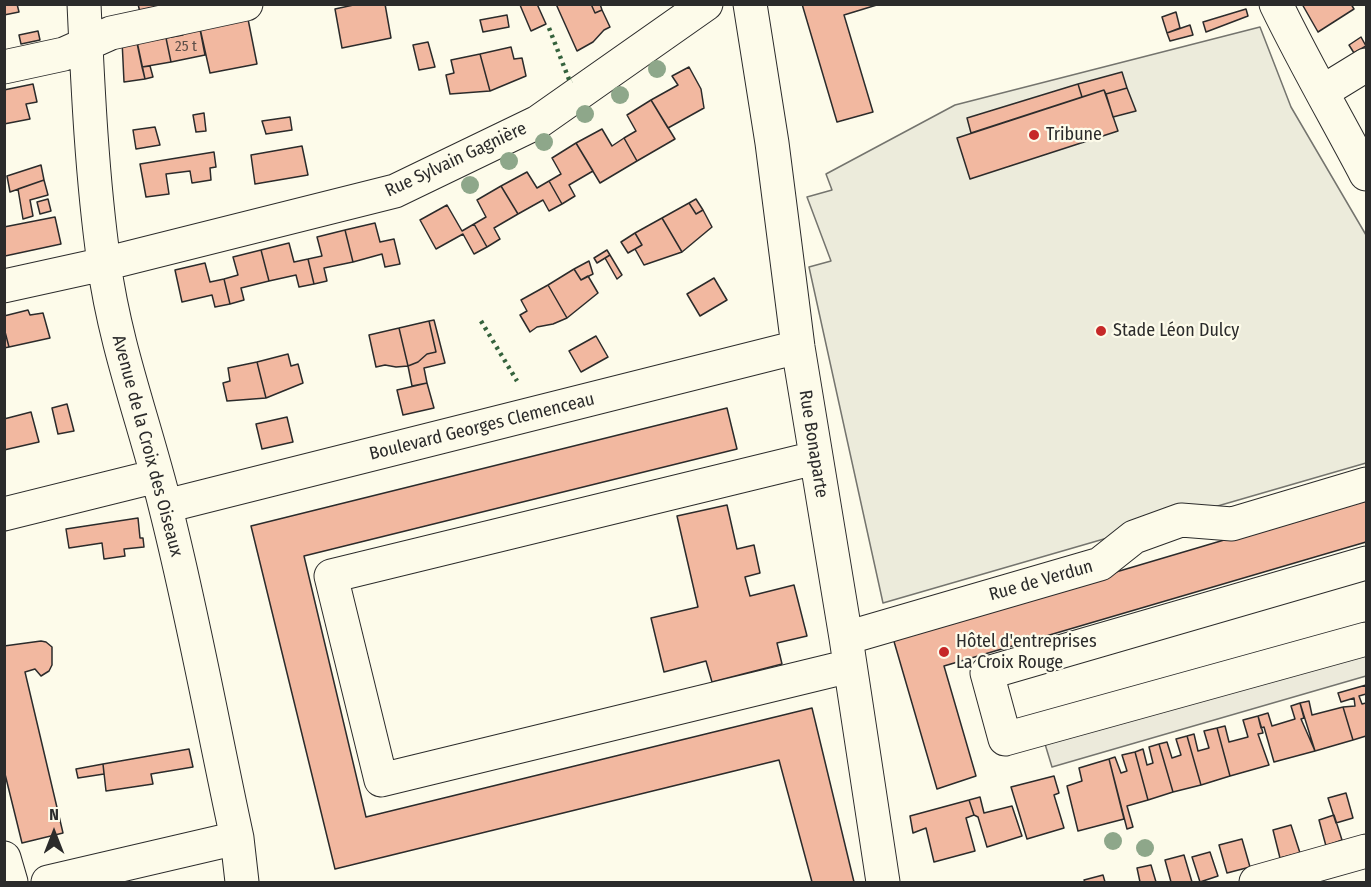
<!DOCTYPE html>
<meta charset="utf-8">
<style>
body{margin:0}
#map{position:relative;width:1371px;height:887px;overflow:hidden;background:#fdfbea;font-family:"Fira Sans Condensed",sans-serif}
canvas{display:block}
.frame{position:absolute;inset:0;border:6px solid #2b2b2b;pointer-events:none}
.north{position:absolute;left:24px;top:803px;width:60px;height:60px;-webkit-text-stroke:4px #fdfbea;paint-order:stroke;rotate:0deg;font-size:16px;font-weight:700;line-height:24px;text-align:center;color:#2b2b2b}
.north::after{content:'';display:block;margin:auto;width:21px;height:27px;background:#2b2b2b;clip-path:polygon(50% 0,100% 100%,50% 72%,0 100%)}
</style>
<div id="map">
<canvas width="1371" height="887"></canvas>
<div class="frame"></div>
<div class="north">N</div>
</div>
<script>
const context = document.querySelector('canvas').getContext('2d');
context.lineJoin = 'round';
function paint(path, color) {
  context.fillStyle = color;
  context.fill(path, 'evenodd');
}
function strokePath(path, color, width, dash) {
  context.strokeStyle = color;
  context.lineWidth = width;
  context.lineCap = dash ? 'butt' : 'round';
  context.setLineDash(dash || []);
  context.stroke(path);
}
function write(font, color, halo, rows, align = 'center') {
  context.font = font + ' "Fira Sans Condensed",sans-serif';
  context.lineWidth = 4.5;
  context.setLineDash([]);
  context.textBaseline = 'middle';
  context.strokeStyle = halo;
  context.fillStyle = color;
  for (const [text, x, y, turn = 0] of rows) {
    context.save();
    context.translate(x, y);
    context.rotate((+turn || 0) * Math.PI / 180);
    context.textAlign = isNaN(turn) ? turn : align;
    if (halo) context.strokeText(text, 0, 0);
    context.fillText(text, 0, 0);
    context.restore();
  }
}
const green = new Path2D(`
 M1260,27l31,80 75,128v228l-483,140 -74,-336 22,-6 -24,-64 25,-7 -6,-16 129,-69z`);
const parking = new Path2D(`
 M1366,650v26l-314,91 -7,-23z`);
const building = new Path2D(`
 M4,4h13l2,8 -15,3z
 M138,4h29l-25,17z
 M358,4h27l6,34 -49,10 -7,-39z
 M537,4l9,20 -15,7 -11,-26z
 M556,4h35l4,9 7,-3 8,17 -6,3 -11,12 -16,9z
 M591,4h9l2,6 -7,3z
 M802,4h78l-36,11 29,97 -36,10z
 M1302,4h49l3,5 -36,23z
 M1246,9l2,7 -42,16 -3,-10z
 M1176,12l4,16 -13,5 -5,-16z
 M247,14l10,50 -47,9 -11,-49z
 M507,15l2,12 -26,5 -3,-12z
 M199,24l6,31 -34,7 -5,-24 17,-3 -2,-7z
 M1190,25l3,10 -23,6 -3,-8z
 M38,31l2,9 -19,4 -2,-9z
 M136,37l9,42 -21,3 -2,-42z
 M1361,37l5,9 -12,7 -5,-8z
 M166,38l5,24 -29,5 -5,-24z
 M428,42l7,25 -16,3 -6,-25z
 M511,47l3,12 8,-1 4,18 -36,15 -10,-37z
 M480,54l10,37 -40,3 -4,-19 8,-2 -3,-13z
 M150,66l3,11 -8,2 -3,-12z
 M689,67l12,22 3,19 -36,20 -17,-28 27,-15 -6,-9z
 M1122,72l5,16 -21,6 -2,-4 -22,7 -4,-13z
 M33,84l4,18 -11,2 4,15 -26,5v-34z
 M1078,84l4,13 -111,36 -4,-15z
 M1127,88l9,23 -23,6 -7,-23z
 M1104,90l14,41 -148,48 -13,-41z
 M651,100l24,39 -38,22 -13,-23 12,-7 -9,-16z
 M204,113l2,18 -10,1 -3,-17z
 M290,117l2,13 -26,4 -4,-13z
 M155,127l5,18 -24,4 -3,-19z
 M602,129l10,17 12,-8 13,23 -37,22 -24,-40z
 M576,143l17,28 -24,14 6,11 -13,8 -13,-23 12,-7 -9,-16z
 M302,146l6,29 -53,9 -4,-29z
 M214,152l2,15 -6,1 1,12 -19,3 -2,-12 -24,3 3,20 -23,3 -6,-33z
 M41,165l3,15 -34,12 -3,-16z
 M527,172l10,16 12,-7 13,23 -13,7 -6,-11 -25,14 -17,-28z
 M44,180l4,15 -18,5 3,16 -10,3 -5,-30z
 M501,186l17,28 -24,14 6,11 -13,8 -13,-23 12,-7 -9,-17z
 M48,199l3,12 -11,3 -3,-12z
 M696,199l7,11 -7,4 -7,-11z
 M689,203l7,11 7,-4 9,17 -30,25 -20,-34z
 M447,205l15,26 12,-7 13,23 -13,7 -11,-20 -27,15 -16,-29z
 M55,217l6,27 -56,12 -1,-29z
 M662,218l20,34 -38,13 -9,-16 7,-4 -7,-12z
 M375,223l5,19 14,-3 6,25 -15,3 -3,-13 -29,8 -8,-32z
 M345,230l8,32 -29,6 3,13 -13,3 -6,-25 14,-3 -5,-19z
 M635,233l7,12 -14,8 -7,-11z
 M289,243l5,19 14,-3 6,25 -15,3 -3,-12 -27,6 -8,-31z
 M261,250l8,31 -28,7 3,12 -14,4 -6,-25 14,-4 -5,-18z
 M607,250l3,5 -13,8 -3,-5z
 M610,255l12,20 -5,4 -12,-21z
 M589,261l4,13 -12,6 -7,-11z
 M205,263l5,19 14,-3 6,25 -15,3 -3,-12 -30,7 -7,-32z
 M574,269l7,11 7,-4 10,17 -31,25 -19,-33z
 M714,278l13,22 -27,16 -13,-22z
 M548,285l19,33 -14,6 -16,3 -7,5 -10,-17 7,-4 -6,-11z
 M28,310l2,5 13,-2 7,25 -41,9 -5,-19v-12z
 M434,320l11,43 -21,5 3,15 -15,3 -4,-20 10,-4 9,-8 9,-2 -7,-31z
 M429,321l7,31 -9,2 -9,8 -10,4 -9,-38z
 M4,328l5,19 -5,1z
 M399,328l9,38 -12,1 -11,-2 -9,2 -7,-32z
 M596,336l12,21 -27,15 -12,-21z
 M288,354l3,12 7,-2 5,19 -37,15 -9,-36z
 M257,362l9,36 -39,3 -4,-18 7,-2 -2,-13z
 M427,383l7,25 -31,7 -6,-25z
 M67,404l7,27 -16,3 -6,-26z
 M727,408l10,41 -433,107 62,261 446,-109 42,174h-42l-33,-122 -444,109 -84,-343z
 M31,412l8,30 -35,8v-31z
 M287,417l6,25 -31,7 -6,-25z
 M1366,498v44l-422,124 32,110 -39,13 -44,-151z
 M727,505l10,44 17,-4 6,28 -15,4 5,19 44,-11 13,51 -30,7 5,21 -70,18 -6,-21 -42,11 -13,-54 47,-11 -21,-91z
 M138,518l2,20h3l1,9 -20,2 1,7 -21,3 -2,-16 -33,5 -3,-19z
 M41,641l5,1 6,5v18l-3,6 -8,5 -6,-7 -10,3 38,161 -41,10 -18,-73v-124z
 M1366,685v9l-7,2 3,8 4,-1v33l-13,4 -10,-33 12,-1 -1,-8 -13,4 -3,-9z
 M1309,701l3,14 31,-8 10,33 -38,11 -15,-48z
 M1300,703l4,15 -3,1 14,32 -41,11 -10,-35 -3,1 -3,-12 10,-3 4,13 23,-7 -4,-13z
 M1258,716l5,17 -5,1 11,31 -39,11 -13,-48 8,-2 4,16 19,-5 -5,-17z
 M1217,728l13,48 -29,9 -14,-49 7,-2 4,17 11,-3 -5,-17z
 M1187,736l14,49 -28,7 -14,-48 8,-2 5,16 9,-3 -5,-16z
 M1159,744l14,48 -25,8 -13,-48 8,-3 4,16 6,-2 -4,-16z
 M189,749l4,18 -42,7 2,10 -47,7 -3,-27z
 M1135,752l13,48 -21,6 6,21 -6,2 -18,-70 6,-2 6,16 6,-2 -5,-16z
 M1109,759l15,60 -46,12 -11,-45 15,-5 -3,-13z
 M103,764l1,10 -26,4 -2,-9z
 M1054,776l5,17 -5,2 10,33 -37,11 -16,-52z
 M1346,793l7,25 -17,5 -8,-25z
 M980,797l4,16 28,-7 10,30 -35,11 -9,-30 -4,-2 -5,-15z
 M969,800l5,15 -8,3 9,33 -41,11 -8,-34 -13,5 -3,-17z
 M1334,815l8,25 -16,6 -7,-26z
 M1291,825l9,28 -20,5 -7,-28z
 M1242,839l8,28 -23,6 -8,-28z
 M1210,852l8,24 -18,6 -8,-25z
 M1184,855l8,27h-21l-6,-22z
 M1151,865l5,17h-16l-3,-14z
 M1103,875l2,7h-20l-1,-2z`);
const minor = new Path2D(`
 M84,4c4,87 8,173 20,259 11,83 41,161 61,242 28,110 48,222 72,333l5,44
 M750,4l22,139 26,204 48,291 37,244
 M1276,4c28,58 60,113 90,170
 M4,67l60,-13 47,-21 135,-29
 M1322,92l44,-27
 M4,286l100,-22 291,-73 143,-69 168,-118
 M815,458l-484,118 50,204 469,-114
 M166,506l632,-159
 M4,514l153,-38
 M1366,563l-379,110 18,66 361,-100
 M846,638l254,-74 34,-27 47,-17 51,4 134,-40
 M4,858l7,24
 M48,882l189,-44
 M1256,882l110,-31`);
const hedge = new Path2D(`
 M549,28l21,54 2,-1
 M481,321l36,60`);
const trees = [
 [657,69],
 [620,95],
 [585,114],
 [544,142],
 [509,161],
 [470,185],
 [1113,841],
 [1145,848]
];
const markers = [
 [1034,135,6,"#c62828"],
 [1101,331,6,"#c62828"],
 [944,652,6,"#c62828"]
];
const numberNames = [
 ["25 t",186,47]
];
const poiNames = [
 ["Tribune",1046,135],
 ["Stade Léon Dulcy",1113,331],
 ["Hôtel d'entreprises",956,642],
 ["La Croix Rouge",956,663]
];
const streetNames = [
 ["Rue Sylvain Gagnière",456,160,-25],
 ["Boulevard Georges Clemenceau",482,427,-14],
 ["Rue Bonaparte",813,444,81],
 ["Avenue de la Croix des Oiseaux",147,446,75],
 ["Rue de Verdun",1041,581,-16]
];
paint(green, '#ecebdb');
strokePath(green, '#74746e', 1.5);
paint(parking, '#eceadb');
strokePath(parking, '#74746e', 1.5);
paint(building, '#f2b8a0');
strokePath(building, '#2b2b2b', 1.5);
strokePath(minor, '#2b2b2b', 35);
strokePath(minor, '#fdfbea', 33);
strokePath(hedge, '#34623c', 4.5, [3, 4.5]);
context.fillStyle = '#8ea78a';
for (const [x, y] of trees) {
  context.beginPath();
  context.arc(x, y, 9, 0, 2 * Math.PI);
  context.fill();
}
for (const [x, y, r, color] of markers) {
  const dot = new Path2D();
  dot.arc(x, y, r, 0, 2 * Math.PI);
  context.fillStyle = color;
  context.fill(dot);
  strokePath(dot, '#fdfbea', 2);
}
write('15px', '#5d4e48', null, numberNames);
write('18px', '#2b2b2b', '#fdfbea', poiNames, 'left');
write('18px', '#2b2b2b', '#fdfbea', streetNames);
</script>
